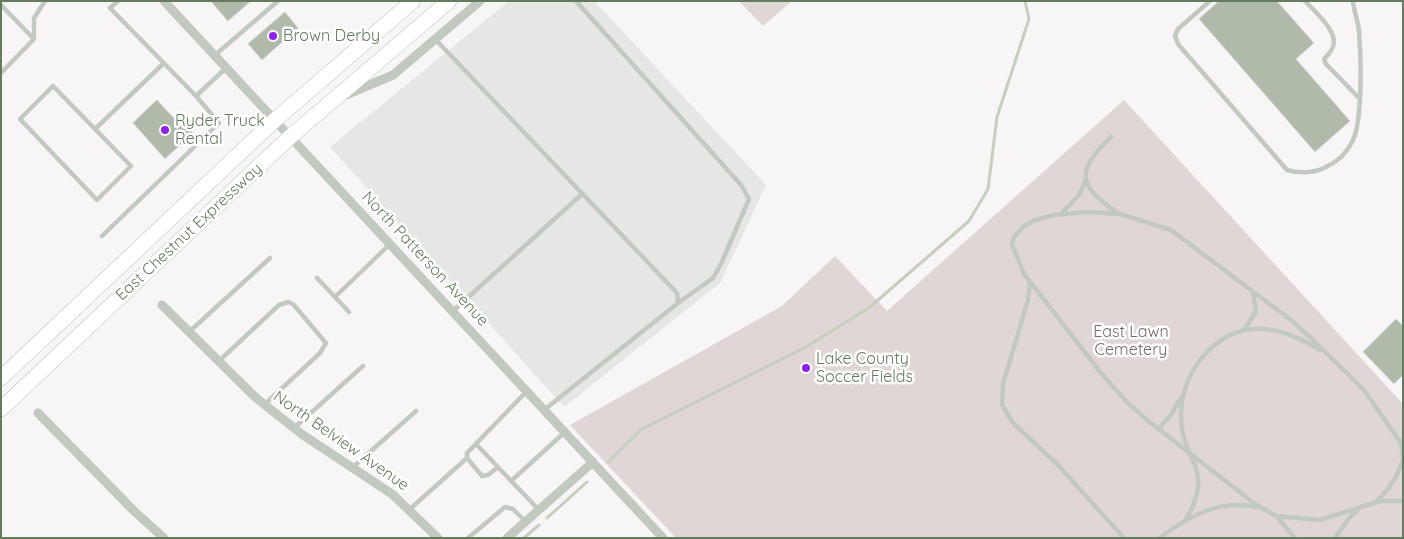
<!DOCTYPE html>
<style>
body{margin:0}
#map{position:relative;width:1404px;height:539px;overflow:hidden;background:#f8f5f7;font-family:Quicksand,sans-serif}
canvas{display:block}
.frame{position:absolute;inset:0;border:2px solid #647b5d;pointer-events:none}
</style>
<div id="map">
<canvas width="1404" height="539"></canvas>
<div class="frame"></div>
</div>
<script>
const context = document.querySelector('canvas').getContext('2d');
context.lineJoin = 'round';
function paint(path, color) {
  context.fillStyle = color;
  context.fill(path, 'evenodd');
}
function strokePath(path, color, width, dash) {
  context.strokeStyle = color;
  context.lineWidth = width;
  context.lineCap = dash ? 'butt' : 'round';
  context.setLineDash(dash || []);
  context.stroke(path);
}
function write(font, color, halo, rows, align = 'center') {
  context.font = font + ' Quicksand,sans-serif';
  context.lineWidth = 5;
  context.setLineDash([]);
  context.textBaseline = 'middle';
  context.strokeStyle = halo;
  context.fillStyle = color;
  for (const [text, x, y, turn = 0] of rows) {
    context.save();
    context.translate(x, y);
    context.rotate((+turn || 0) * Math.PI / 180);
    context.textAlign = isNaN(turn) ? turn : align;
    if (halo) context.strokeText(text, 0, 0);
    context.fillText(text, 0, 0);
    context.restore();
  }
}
const built = new Path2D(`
 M509,1h85l172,184 -46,98 -156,124 -234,-260z`);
const green = new Path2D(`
 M739,1h53l-29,25z
 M1124,100l279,304v134h-727l-106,-113 212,-119 53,-50 52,55z`);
const stream = new Path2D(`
 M608,462l34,-33 164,-82 64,-40 99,-86 19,-32 9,-72 32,-98 -4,-18
 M547,518l40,-36
 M524,538l15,-13`);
const building = new Path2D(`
 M211,1h40l-23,20z
 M1219,1h58l37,42 -18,16 54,62 -35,31 -116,-133z
 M285,12l13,16 -36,32 -14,-16z
 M157,100l27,29 2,-3 7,7 -28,26 -32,-36z
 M1396,319l7,7v49l-9,9 -31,-32z`);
const lane = new Path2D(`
 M118,1l-8,7 86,88
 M576,1l165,184 8,14 -28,65 -8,14 -35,25
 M1210,1l-32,28 -3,7 3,8 109,126c13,4 29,3 41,-4 10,-5 19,-14 24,-24 11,-19 9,-87 7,-111 -1,-10 -5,-19 -6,-30
 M1305,1c10,11 36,32 27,48 -2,4 -5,7 -8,10l2,5 33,34
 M1,5l33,34
 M435,39l242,254 1,10 -134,107
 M215,55l63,-54
 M1,73l33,-34v-21l11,-17
 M95,129l36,37 -34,34 -77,-81 33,-33 42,43 69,-66
 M1111,137c-36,35 -34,48 8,77
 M1062,213l17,-18 7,-15
 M102,236l117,-113 -23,-27 30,-28
 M317,278l18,19
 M1030,283l-2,17 -25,84 -1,21 11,18 44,41 67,74
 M453,311l129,-117
 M349,312l-14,-15 55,-53
 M1245,329l11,-18 -3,-18
 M189,332l81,-74
 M219,361l60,-56 9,-3 5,2 33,39 -6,10 -56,52
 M294,428l69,-62
 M1158,429l13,-14 9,-16
 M476,444l63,66
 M1401,444l2,14
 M1403,446l-39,-56 -52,-51 -21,-19 -120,-90 -51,-16 -33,-2 -33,3 -21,6 -10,6 -9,10 -2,7 12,30 77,99 26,29 20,18 108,84 21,12 44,4 60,-19h23
 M467,458l15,18 6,-1 10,-8
 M353,467l63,-56
 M511,481l54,-49
 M1377,501c13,-13 21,-24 26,-43
 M410,509l57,-51v-5l60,-62
 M1277,517l18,21
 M1185,521c32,-55 -4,-58 -4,-105 -1,-43 36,-91 82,-87 21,1 40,11 57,21
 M468,538l37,-31 8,2 12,12
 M1159,538c31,-22 59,-39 98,-31
 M1335,538l15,-21 7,-6`);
const street = new Path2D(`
 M164,1l499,537
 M346,95l47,-20 87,-74
 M162,305l93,92 48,38 89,59 46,44
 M38,413l96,98 30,27
 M507,538l86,-76`);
const primary = new Path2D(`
 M1,378l274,-258 138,-119
 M1,409l289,-272 159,-136`);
const markers = [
 [273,36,5,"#9022ea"],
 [165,130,5,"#9022ea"],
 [806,368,5,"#9022ea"]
];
const poiNames = [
 ["Brown Derby",283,36],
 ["Ryder Truck",175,121],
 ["Rental",175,139],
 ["Lake County",816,359],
 ["Soccer Fields",816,377]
];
const streetNames = [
 ["East Chestnut Expressway",189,232,-43],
 ["North Patterson Avenue",425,259,47],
 ["North Belview Avenue",341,441,35]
];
const parkNames = [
 ["East Lawn",1131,332],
 ["Cemetery",1131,350]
];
paint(built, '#e6e6e5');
paint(green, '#e0d6d6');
strokePath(stream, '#c6cebf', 3);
paint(building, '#afbaab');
strokePath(building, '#d9d7d9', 1);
strokePath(primary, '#b4bcb1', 16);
strokePath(lane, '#c2c9c0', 4.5);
strokePath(street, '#c2c9c0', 9);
strokePath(primary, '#fff', 15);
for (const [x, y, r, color] of markers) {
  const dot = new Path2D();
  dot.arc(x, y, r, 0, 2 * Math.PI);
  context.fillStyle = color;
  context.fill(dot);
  strokePath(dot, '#fff', 2);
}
write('16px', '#647b5d', '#fff', poiNames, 'left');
write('16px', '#647b5d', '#fff', streetNames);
write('16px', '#7e6865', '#fff', parkNames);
</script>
